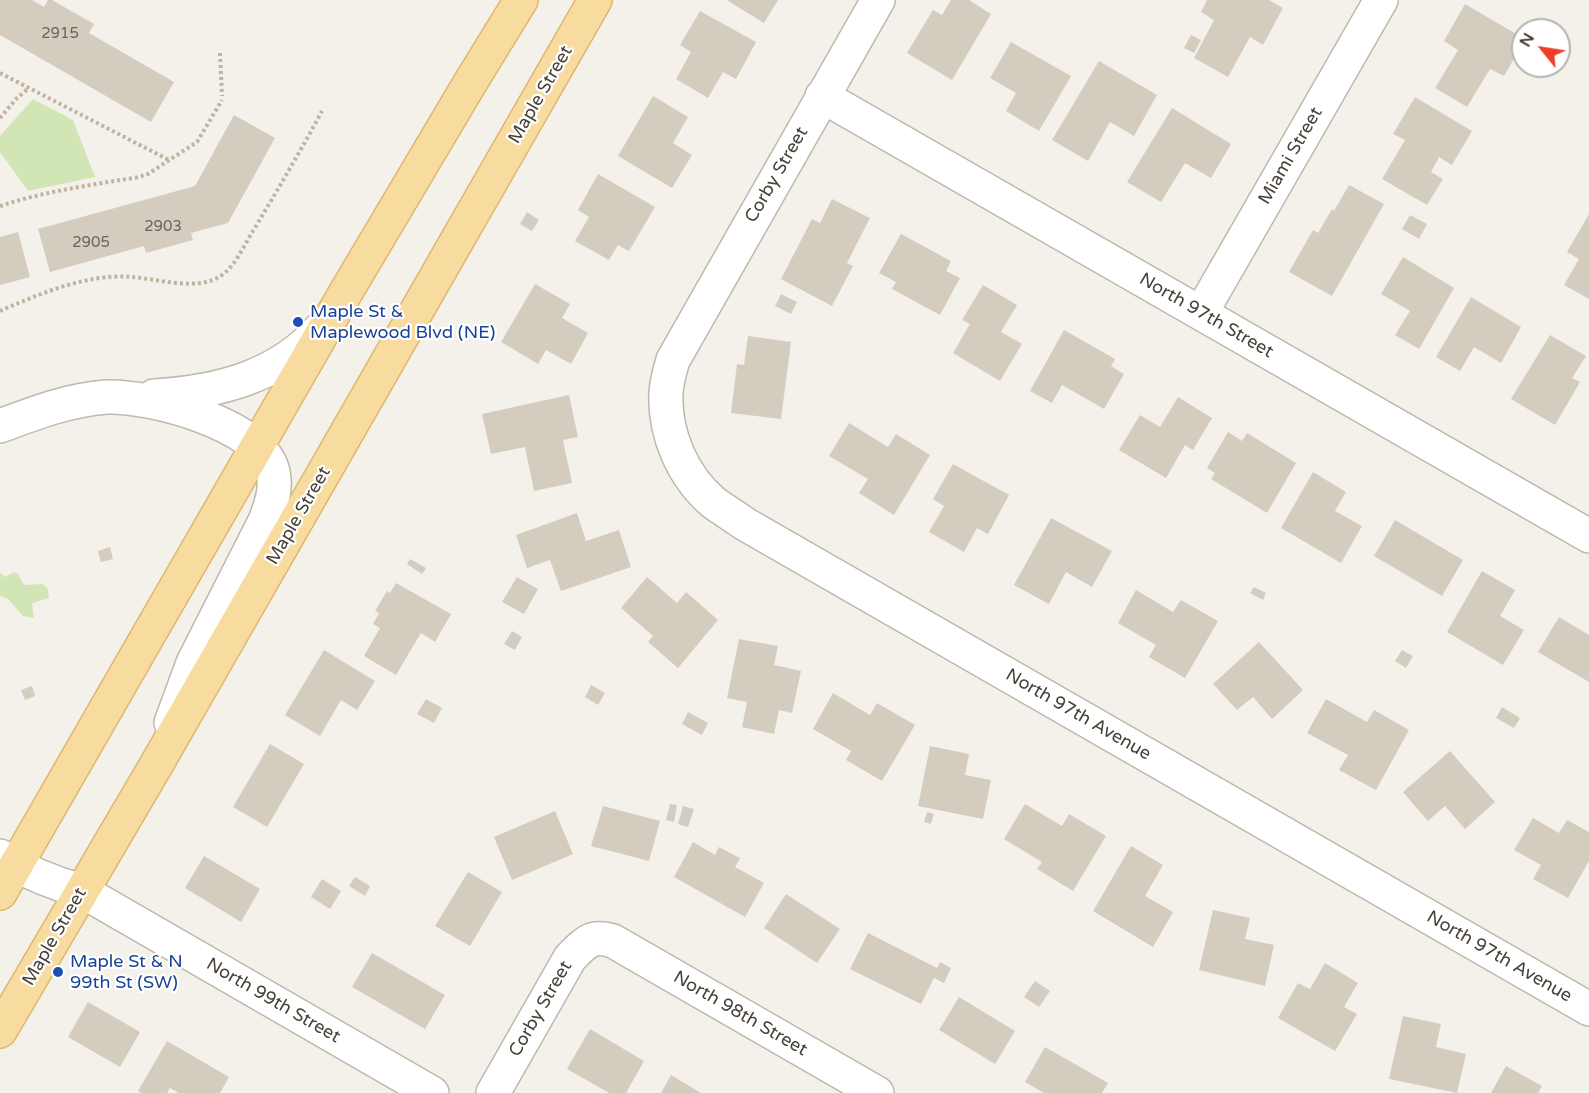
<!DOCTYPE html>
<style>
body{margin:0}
#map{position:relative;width:1589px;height:1093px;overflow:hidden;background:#f4f1ea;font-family:"Varela Round",sans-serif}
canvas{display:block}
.north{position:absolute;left:1511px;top:18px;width:60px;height:60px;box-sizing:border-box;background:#fff;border:2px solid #b6b3af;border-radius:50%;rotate:300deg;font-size:16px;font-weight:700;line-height:24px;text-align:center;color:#484138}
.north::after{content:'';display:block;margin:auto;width:21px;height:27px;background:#ed3e28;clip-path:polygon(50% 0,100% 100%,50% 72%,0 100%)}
</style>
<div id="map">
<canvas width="1589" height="1093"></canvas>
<div class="north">N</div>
</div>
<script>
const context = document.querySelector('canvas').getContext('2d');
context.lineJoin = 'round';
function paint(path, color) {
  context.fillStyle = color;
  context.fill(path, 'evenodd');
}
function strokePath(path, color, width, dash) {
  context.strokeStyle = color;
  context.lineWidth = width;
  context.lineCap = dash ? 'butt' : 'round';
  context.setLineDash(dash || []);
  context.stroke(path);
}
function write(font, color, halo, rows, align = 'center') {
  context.font = font + ' "Varela Round",sans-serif';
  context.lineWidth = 4.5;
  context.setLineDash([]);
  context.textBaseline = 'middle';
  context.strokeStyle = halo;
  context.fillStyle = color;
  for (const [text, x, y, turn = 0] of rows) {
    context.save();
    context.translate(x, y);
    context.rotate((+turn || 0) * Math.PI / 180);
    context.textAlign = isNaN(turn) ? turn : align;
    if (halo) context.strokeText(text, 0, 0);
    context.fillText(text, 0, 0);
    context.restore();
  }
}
const green = new Path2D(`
 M33,99l40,21 22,57 -67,14 -28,-39v-16z
 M14,572l3,1 7,12 19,-1 5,5 1,9 -17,5 2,15 -11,-2 -15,-17 -8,-3v-23l5,4z`);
const building = new Path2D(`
 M0,0h32l12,7 4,-7h4l42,24 -5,9 85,49 -23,40 -151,-87z
 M729,0h49l-14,23 -36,-22z
 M951,0h18l22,14 -39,66 -45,-27 26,-43 9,5z
 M1207,0h62l14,8 -20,37 -13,-8 -22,40 -34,-19 20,-38 -13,-8z
 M1465,4l58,34v5l-19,33 -14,-7 -23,38 -32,-19 23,-38 -14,-9z
 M700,11l56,31 -20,37 -13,-7 -15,26 -32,-19 15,-27 -11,-7z
 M1191,35l10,5 -7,13 -10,-5z
 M1011,42l60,34 -32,55 -33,-20 10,-18 -26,-15z
 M1099,61l58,34 -23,41 -24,-14 -22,39 -36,-21z
 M653,96l35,21 -15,26 19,12 -20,33 -54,-32z
 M1415,97l57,34 -20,34 -13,-8 -8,15 12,7 -16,26 -45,-26 23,-39 -12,-6z
 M1172,108l59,36 -20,34 -26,-15 -24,39 -34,-20z
 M234,115l41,23 -47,85 -37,10 2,7 -47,13 -2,-7 -94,26 -12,-43 157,-43z
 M598,174l57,33 -26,44 -11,-6 -9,15 -34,-19 14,-24 -11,-7z
 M1349,185l35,19 -52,92 -43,-24 24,-42 5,3 14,-24 2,2z
 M832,199l38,19 -23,45 6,3 -21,40 -51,-27 31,-60 8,4z
 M527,212l12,8 -7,11 -12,-7z
 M1589,214v85l-25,-14 15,-26 -12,-7z
 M1410,215l17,9 -8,15 -17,-10z
 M18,232l12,45 -30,8v-48z
 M901,234l50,27 -5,10 14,7 -20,37 -48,-26 4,-7 -17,-9z
 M1403,257l51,31 -35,61 -24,-14 15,-24 -29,-17z
 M535,284l35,20 -8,14 26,15 -17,31 -25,-14 -8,14 -37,-22z
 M983,285l34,20 -16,27 21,12 -22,37 -47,-28 17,-29 -8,-4z
 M781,294l16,8 -6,12 -16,-8z
 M1471,297l50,30 -20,36 -27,-16 -14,24 -24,-14z
 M1064,330l51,29 -4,7 13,8 -20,35 -42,-24 -10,18 -22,-12z
 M1550,335l36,21 -14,22 8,4 -25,43 -44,-26z
 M748,336l43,6 -10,77 -50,-6 6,-49 7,1z
 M569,395l9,42 -15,3 9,43 -38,8 -9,-44 -34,7 -9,-40z
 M1178,397l34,21 -19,32 -8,-5 -19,33 -47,-28 21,-35 20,12z
 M849,423l39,24 8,-13 34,21 -36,60 -35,-22 9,-14 -39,-23z
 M1228,432l14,9 5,-8 49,30 -29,50 -56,-34 4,-6 -8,-5z
 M953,464l56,31 -21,39 -11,-6 -13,24 -35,-20 15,-26 -11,-7z
 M1313,472l33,20 -11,19 27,15 -21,37 -60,-35z
 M577,513l9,28 33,-11 12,37 -70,24 -11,-31 -23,8 -11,-33z
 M1051,518l61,33 -20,36 -26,-15 -17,32 -35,-19z
 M1395,520l68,40 -21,36 -68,-40z
 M110,547l3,12 -12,3 -3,-11z
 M410,559l16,9 -4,6 -15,-10z
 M1482,571l33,19 -15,26 24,14 -21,35 -56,-33z
 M517,577l21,12 -14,25 -22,-12z
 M647,577l30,26 9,-11 32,28 -40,48 -30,-26 5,-6 -32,-28z
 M396,583l55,31 -16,28 -14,-9 -25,42 -32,-19 16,-28 -7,-4 6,-11 -4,-2 12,-20 3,2z
 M1254,587l12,6 -3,7 -13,-7z
 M1136,590l37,22 8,-12 37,21 -33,57 -36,-21 7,-12 -38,-22z
 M1559,617l30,18v47l-51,-30z
 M512,631l10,6 -7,13 -11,-6z
 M739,639l39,7 -4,19 27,6 -9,42 -13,-3 -5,24 -32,-7 5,-25 -20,-4z
 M1259,642l44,48 -31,29 -19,-22 -16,13 -24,-26z
 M324,650l51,31 -18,29 -16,-10 -21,36 -35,-21z
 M1402,650l11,6 -7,12 -11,-7z
 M591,685l14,8 -7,12 -13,-8z
 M32,686l3,10 -10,4 -4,-10z
 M833,693l37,22 7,-12 38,22 -33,56 -36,-21 5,-9 -38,-22z
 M426,699l16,9 -8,15 -17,-9z
 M1326,699l41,23 7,-12 35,20 -33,60 -37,-20 9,-15 -41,-22z
 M1502,707l18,11 -6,10 -18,-10z
 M688,712l20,11 -6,12 -20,-11z
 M270,744l34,20 -37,63 -34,-20z
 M930,746l39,8 -4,21 26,5 -8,39 -65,-13z
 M1450,751l45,51 -30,27 -20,-23 -17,15 -25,-29z
 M670,804l7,1 -3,17 -8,-2z
 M1025,804l37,22 7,-12 37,22 -33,55 -36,-22 5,-7 -38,-23z
 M603,806l57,15 -11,40 -58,-15z
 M683,806l11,3 -6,18 -10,-3z
 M555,811l18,43 -61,26 -18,-43z
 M927,812l7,2 -3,10 -7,-2z
 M1533,818l26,15 8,-13 22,12v29l-21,37 -35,-19 8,-14 -27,-15z
 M693,842l22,13 4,-8 21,11 -5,9 29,16 -19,34 -71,-40z
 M1131,846l32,19 -18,31 28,16 -20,35 -60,-36z
 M204,856l56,33 -19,33 -56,-34z
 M468,872l34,20 -32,54 -35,-20z
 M355,877l15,9 -5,10 -16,-10z
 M322,879l19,12 -11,18 -19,-12z
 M786,894l54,35 -23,34 -53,-35z
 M1213,910l37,8 -5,21 29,6 -9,41 -66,-16z
 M868,933l69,35 3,-6 11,6 -7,15 -10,-5 -13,26 -71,-35z
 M372,953l73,42 -20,34 -73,-42z
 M1325,963l33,20 -14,24 13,7 -22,37 -57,-33 20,-35 12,6z
 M1035,981l15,10 -11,16 -15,-10z
 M959,997l56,34 -20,33 -56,-34z
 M88,1002l52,30 -20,35 -52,-30z
 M1403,1016l38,8 -5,23 30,7 -9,39 -68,-14z
 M590,1029l54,32 -18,32h-17l-42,-24z
 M167,1041l62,36 -9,16h-41l-9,-5 -3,5h-25l-4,-2z
 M1045,1047l63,36 -6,10h-58l-19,-11z
 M1506,1066l36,20 -4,7h-47z
 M671,1075l30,18h-40z`);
const path = new Path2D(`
 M220,53l2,43
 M0,73l169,87
 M0,118l17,-20 12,-10
 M0,206c46,-15 91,-21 139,-29l9,-3 49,-32 25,-42
 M0,311c39,-17 88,-38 132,-34 26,2 67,15 90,-2 14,-10 22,-30 31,-44 24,-40 47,-79 69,-120`);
const minor = new Path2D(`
 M878,0l-205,360c-3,10 -6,21 -7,32 -2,41 16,84 48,111 10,7 21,14 31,21l844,485
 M822,96l767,440
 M1201,313l180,-313
 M82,891l350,202
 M493,1093l77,-135c15,-15 21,-24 43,-17l264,152`);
const tertiary = new Path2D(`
 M154,396c64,-4 126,-19 169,-70
 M0,426c35,-13 68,-26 106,-29 42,-2 156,27 167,75 4,17 -2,33 -8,49l-72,142 -22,60
 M0,856c26,16 53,27 82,35`);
const primary = new Path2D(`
 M0,893l343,-596 127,-214 51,-83
 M0,1031l155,-264 440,-767`);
const markers = [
 [298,322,6,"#1a4fb4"],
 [58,972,6,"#1a4fb4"]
];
const numberNames = [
 ["2915",60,34],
 ["2903",163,227],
 ["2905",91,243]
];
const streetNames = [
 ["Maple Street",541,95,-60],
 ["Miami Street",1291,156,-60],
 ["Corby Street",777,175,-60],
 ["North 97th Street",1206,316,30],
 ["Maple Street",299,516,-60],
 ["North 97th Avenue",1078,715,30],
 ["Maple Street",55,937,-60],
 ["North 97th Avenue",1499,957,30],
 ["North 99th Street",273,1001,30],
 ["Corby Street",541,1009,-60],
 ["North 98th Street",740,1014,30]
];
const transitNames = [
 ["Maple St &",310,312],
 ["Maplewood Blvd (NE)",310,333],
 ["Maple St & N",70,962],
 ["99th St (SW)",70,983]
];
paint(green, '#d2e6b5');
paint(building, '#d5ccc0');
strokePath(minor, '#bfb8ad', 36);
strokePath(tertiary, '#bfb8ad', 36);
strokePath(primary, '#ddb86f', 36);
strokePath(path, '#c0b39f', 4, [3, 3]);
strokePath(minor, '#fff', 33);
strokePath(tertiary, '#fff', 33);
strokePath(primary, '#f8dc9f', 33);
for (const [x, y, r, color] of markers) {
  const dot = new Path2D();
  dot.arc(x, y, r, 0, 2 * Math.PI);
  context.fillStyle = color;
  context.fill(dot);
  strokePath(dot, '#fff', 2);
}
write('15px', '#6b645a', null, numberNames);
write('18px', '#484138', '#fff', streetNames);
write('18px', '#164399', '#fff', transitNames, 'left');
</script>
